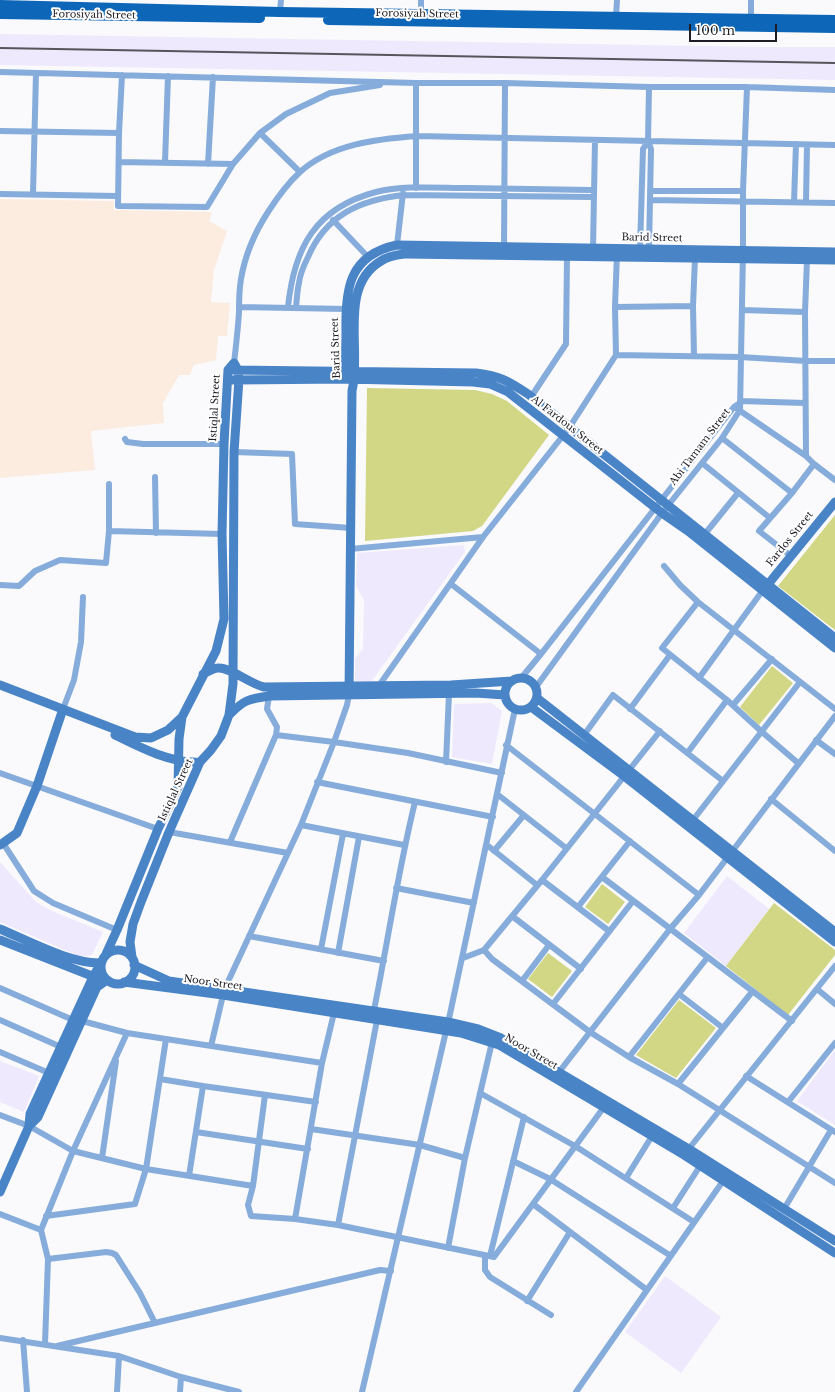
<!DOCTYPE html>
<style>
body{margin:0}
#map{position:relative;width:835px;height:1392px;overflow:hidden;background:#faf9fc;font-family:"Libre Baskerville",serif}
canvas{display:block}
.scale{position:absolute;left:689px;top:24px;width:88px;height:18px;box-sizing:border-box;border:2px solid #1f1d24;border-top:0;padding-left:5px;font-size:12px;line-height:14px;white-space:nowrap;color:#1f1d24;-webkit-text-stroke:3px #fff;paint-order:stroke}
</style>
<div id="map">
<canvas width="835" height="1392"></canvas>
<div class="scale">100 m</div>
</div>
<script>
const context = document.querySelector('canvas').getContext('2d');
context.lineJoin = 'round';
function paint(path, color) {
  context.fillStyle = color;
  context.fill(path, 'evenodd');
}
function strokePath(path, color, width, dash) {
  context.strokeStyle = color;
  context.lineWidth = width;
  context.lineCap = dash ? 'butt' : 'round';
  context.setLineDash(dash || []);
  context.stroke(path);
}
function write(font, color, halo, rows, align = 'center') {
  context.font = font + ' "Libre Baskerville",serif';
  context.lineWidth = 4;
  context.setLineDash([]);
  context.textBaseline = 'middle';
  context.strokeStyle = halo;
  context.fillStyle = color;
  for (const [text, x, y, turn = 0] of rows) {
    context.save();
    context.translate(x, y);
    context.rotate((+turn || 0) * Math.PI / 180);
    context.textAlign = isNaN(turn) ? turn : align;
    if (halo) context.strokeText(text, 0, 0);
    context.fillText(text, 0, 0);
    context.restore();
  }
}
const commercial = new Path2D(`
 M0,199l114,2v9l98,2 -3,9 18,10 -13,39 -3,32 19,1 -3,33h-9l-2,24 -22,5 -4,10h-11l-16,28 1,20 -73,8 4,39 -95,8z`);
const built = new Path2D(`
 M0,34l762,13h73v33l-835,-15z
 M464,545l1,7 -94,130h-16v-24l8,-9 1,-49 -8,-14 1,-33z
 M491,703l11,8 -10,53 -40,-7 2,-53z
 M0,862l36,40 16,9 51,21 -11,23 -11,2 -81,-35z
 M727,876l42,33 -43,57 -42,-33z
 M835,1050v75l-38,-24z
 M0,1061l39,15 -15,36 -24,-10z
 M665,1276l56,41 -40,56 -56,-41z`);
const green = new Path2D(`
 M367,388l108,2 17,4 15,7 42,34 -67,91 -9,5 -108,10z
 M835,515v115l-57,-44z
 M772,666l21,17 -34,42 -19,-18z
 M602,884l23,18 -17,22 -23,-17z
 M774,903l61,47v5l-47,60 -62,-49z
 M548,953l24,18 -20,26 -24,-18z
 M679,1000l37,28 -40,50 -40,-23z`);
const street = new Path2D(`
 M751,0v19
 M280,12l1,-12
 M421,14v-14
 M616,17l1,-17
 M0,72l416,11h89l144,4h98l88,3
 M122,75l-3,58 -1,73 89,1 26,-43 27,-31 26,-19 44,-21 50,-8
 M416,83v105
 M0,131l119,2
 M260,133l40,39
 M119,162l114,2
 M165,162l3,-86
 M208,164l5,-87
 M650,191h93
 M0,194l117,2
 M33,194l3,-121
 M650,200l185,3
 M794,202l2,-58
 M806,202l1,-57
 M333,220l35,37
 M397,245l6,-52
 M593,249l2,-109
 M640,249l3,-100 5,-8
 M649,249l2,-100 -3,-8 1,-54
 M504,250l1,-167
 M239,307l107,2
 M288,307c6,-59 27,-99 88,-115 28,-7 63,-4 91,-4 43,1 85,1 127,2
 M296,307c1,-8 1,-16 3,-24 1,-9 5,-18 9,-26 18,-42 52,-57 95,-62l191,2
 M615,307l78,-1
 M742,310l63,2
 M616,355l124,2 66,4h29
 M694,356l-1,-50 2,-48
 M234,363c2,-17 4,-34 5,-51 0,-11 0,-22 2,-33 4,-24 14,-47 27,-67 9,-14 20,-29 32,-40 31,-28 77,-33 117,-36l418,9
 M531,397l35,-53 1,-87
 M740,401l65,2
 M736,408l70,48 8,8 21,16
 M722,438l70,55
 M125,439l2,3 16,2h81
 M234,452l58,2 3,70 56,4
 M806,456l-1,-144 2,-52
 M702,463l68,55
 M155,477l1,56
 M109,484v47
 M704,535l34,-42
 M350,549l133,-12
 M791,556l-32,-25 33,-38 22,-29
 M664,566l16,19 18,17 137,107
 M451,584l90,70
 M0,585l19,1 16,-15 25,-11 46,3 3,-32 113,3
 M698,602l-36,46 65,52 35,32 36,31
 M522,677l19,-23 193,-247 6,-4
 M699,678l64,-88
 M378,687l105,-150 86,-109 47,-73 -1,-48 2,-54
 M536,687l126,-174 60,-75 18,-28 3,-159v-60l4,-104
 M733,705l39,-46
 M63,709l11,-29 7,-38 2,-45
 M630,709l40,-54
 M276,735l58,7 74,11 94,20
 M584,735l29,-40 110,86
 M816,740l19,14
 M506,745l193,150
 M688,752l39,-52
 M446,762l3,-68
 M0,773l158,56
 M317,782l176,35
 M497,794l69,54
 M771,799l64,52
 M693,820l107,-138
 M301,825l103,20
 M169,832l119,21
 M230,842l46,-107 1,-8 -10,-18 2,-13
 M3,843l31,48 19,12 64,27
 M487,845l50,40
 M494,851l30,-36
 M602,877l190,144
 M542,880l67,51
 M396,888l78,15
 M578,907l52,-66
 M512,916l69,53
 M249,936l135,25
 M321,949l22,-115
 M484,950l8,9 98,73 39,25 49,27 157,99
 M338,953l21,-116
 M463,958l21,-8 58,-70 118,-149
 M522,981l27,-36
 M0,988l73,32
 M225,988l76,-163 33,-83 13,-37 2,-11
 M817,989l18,15
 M679,994l44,34
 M553,1004l80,-103
 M374,1010c14,-69 24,-139 41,-208
 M0,1020l61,27
 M82,1021l45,12 195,30
 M211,1046l12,-51
 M0,1052l49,21
 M629,1057l78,-99
 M559,1072l111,-143 29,-34 136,-179
 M746,1076l89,56
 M160,1079l43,7
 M678,1084l74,-92
 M480,1093l95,53 119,76
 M265,1095l-12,91 -5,19 3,11 44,3 43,6 156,32 110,-150
 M788,1102l47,-59
 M0,1115l29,11 44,25 73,18 107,17
 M311,1129l109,16 45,13
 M196,1132l112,17
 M687,1151l148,-185
 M102,1158l14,-97
 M513,1161l37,18 121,77
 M189,1176l14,-90 113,16
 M626,1178l26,-42
 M533,1204l114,86
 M673,1208l27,-42
 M784,1209l47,-79
 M0,1214l41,16
 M46,1216l89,-12 11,-35 20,-130
 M295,1219l27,-156 12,-50
 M338,1225l39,-205
 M448,1248l17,-90 27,-116
 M485,1255v15l5,7 61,38
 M490,1256l34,-139
 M48,1259l58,-7 6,1 4,2 24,38 15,30
 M527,1301l43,-69
 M0,1338l119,18 62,21 58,15
 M23,1340l4,52
 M45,1344l3,-85 -7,-29 32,-79 54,-118
 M57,1346l323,-76 11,1
 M117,1392l2,-36
 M180,1392l1,-15
 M362,1392l88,-378 65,-305
 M576,1392l147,-211`);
const secondary = new Path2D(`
 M233,370l243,3c24,3 32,8 52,21l307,244
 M346,377c-1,-15 0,-31 0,-46 -1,-42 3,-76 51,-86l438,7
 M233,380l113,-1 127,3 17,2 18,8 154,121 26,18 147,117
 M765,588l70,-86
 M203,674c5,-2 10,-6 15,-6 12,-1 32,16 46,19l187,-2 61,-4
 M505 694a16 16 0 1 1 32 0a16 16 0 1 1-32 0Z
 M0,685l135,52 16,1 17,-8 14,-13
 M349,694l3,-303c10,-41 -14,-105 29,-130 7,-5 16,-6 24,-7l430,6
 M537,698l298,234
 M531,707l93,69 211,166
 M229,715c15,-15 19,-16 40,-19l207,-3 29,2
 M115,735c24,12 57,29 85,27
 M0,845l17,-12 20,-47 26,-77
 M0,929c29,12 71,35 101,34
 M0,940l97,38
 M101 967a17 17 0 1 1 34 0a17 17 0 1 1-34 0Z
 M106,954l11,-24 41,-101 20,-42 1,-48 3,-22 34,-66 8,-32 -2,-85 2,-90 4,-74 6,-7 4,7 1,9 -5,73 -1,232 -4,31 -8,21 -10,14 -11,12 -31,70 -28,70 -8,22 -3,18 2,15
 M134,965l35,16 279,41 30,7 23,9 188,111 146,92
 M124,982l99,13 238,38 38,12 185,110 151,98
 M29,1126l1,-12 63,-137 8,-14
 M0,1192l29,-66 9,-9 59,-130 10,-7`);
const primary = new Path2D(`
 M0,5l280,7 555,8
 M0,14l260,4
 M328,20l507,8`);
const rail = new Path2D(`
 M0,48l835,15`);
const streetNames = [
 ["Forosiyah Street",417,14,1],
 ["Forosiyah Street",94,15,1],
 ["Barid Street",652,238,1],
 ["Barid Street",336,348,-92],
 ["Istiqlal Street",215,408,-87],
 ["Al Fardous Street",567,425,38],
 ["Abi Tamam Street",700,447,-53],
 ["Fardos Street",790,539,-51],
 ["Istiqlal Street",176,790,-65],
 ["Noor Street",213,983,8],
 ["Noor Street",531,1052,30]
];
paint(commercial, '#fcece0');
paint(built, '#efe9fd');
paint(green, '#d1d784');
strokePath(street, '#85acda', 6);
strokePath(secondary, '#4984c7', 9);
strokePath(primary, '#0d66b8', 10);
strokePath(rail, '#57555b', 2);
write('10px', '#1f1d24', '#fff', streetNames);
</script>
